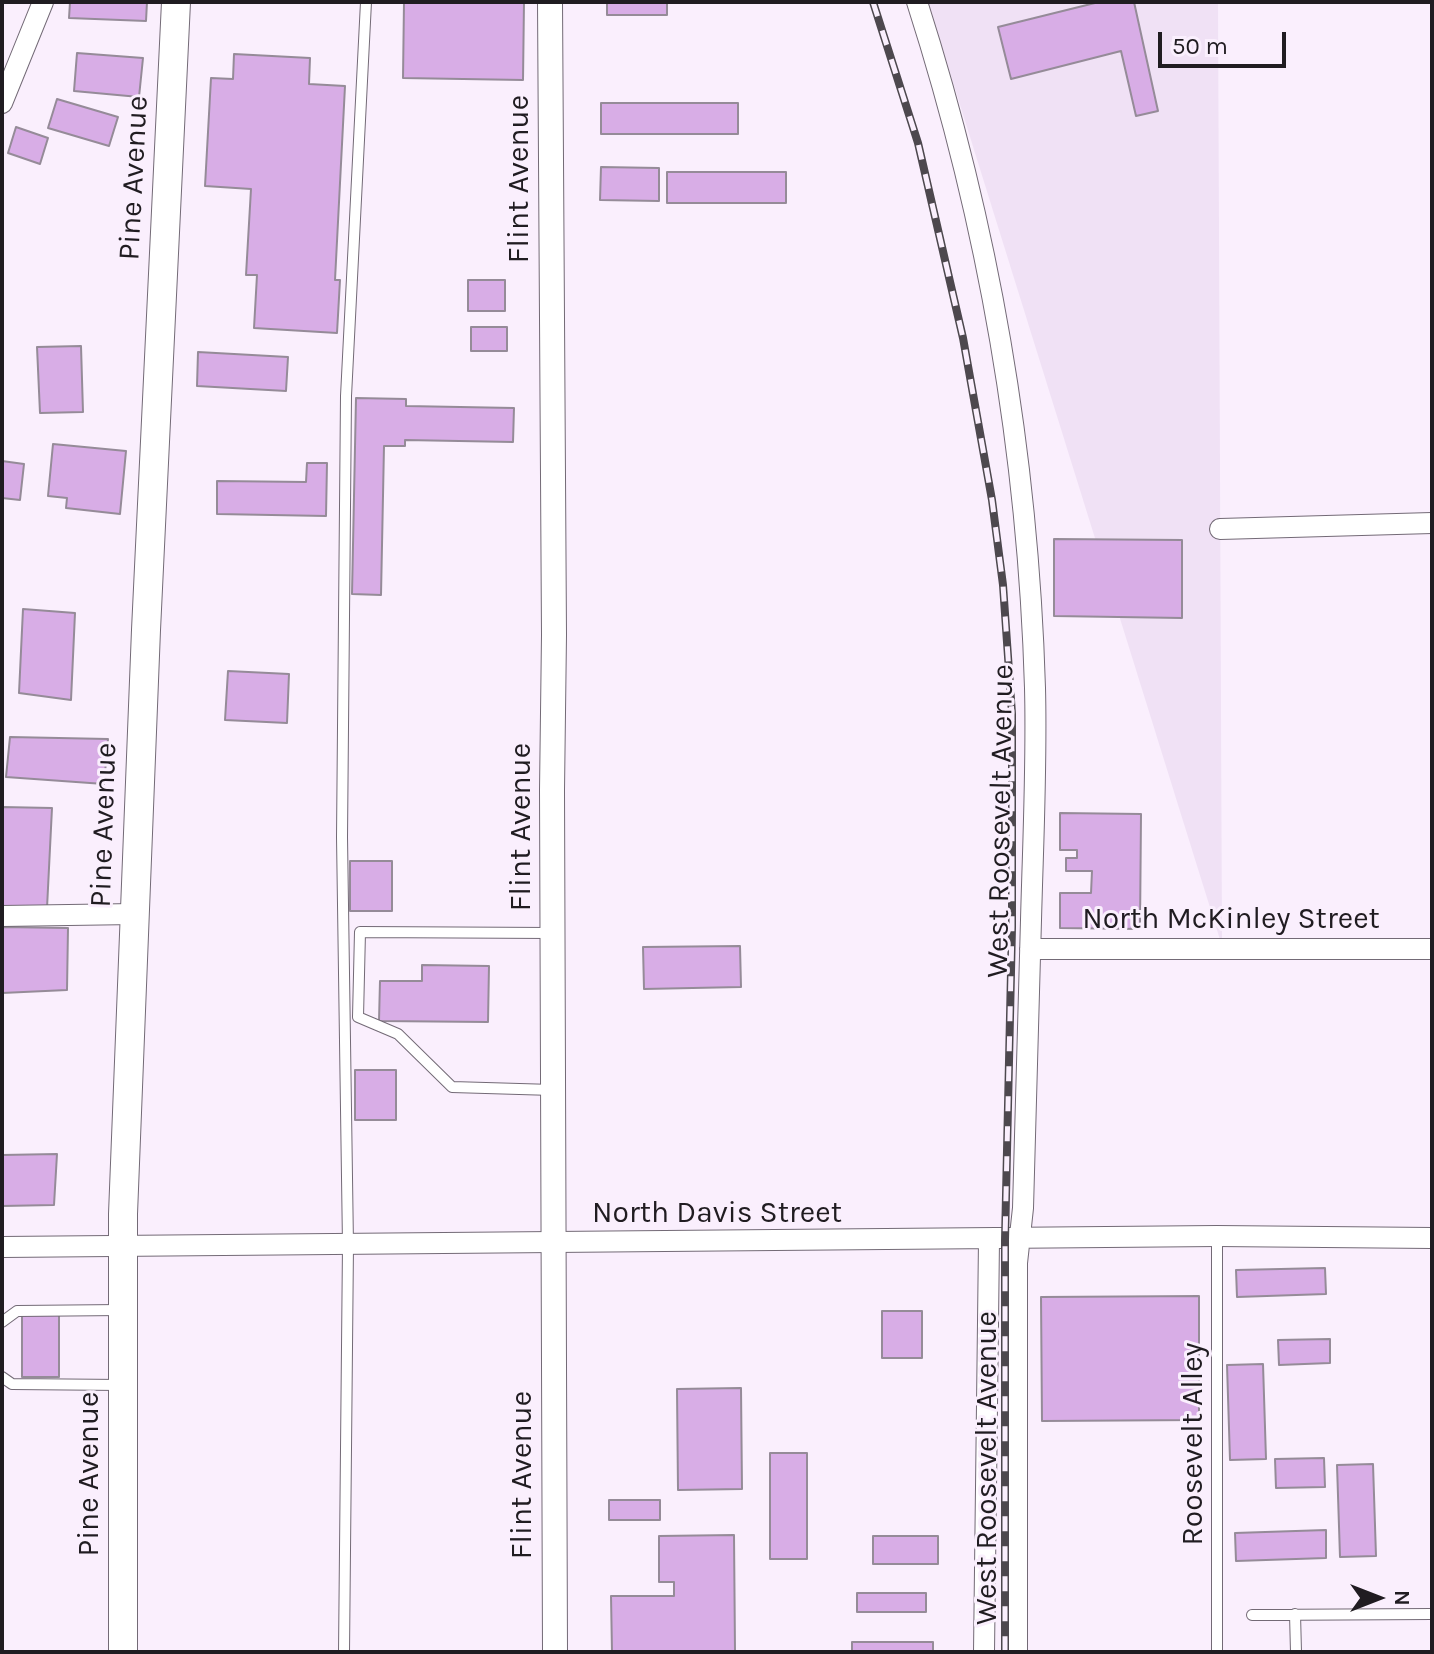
<!DOCTYPE html>
<style>
body{margin:0}
#map{position:relative;width:1434px;height:1654px;overflow:hidden;background:#faeffd;font-family:Karla,sans-serif}
canvas{display:block}
.frame{position:absolute;inset:0;border:4px solid #201c21;pointer-events:none}
.north{position:absolute;left:1338px;top:1558px;width:80px;height:80px;-webkit-text-stroke:6px #faeffd;paint-order:stroke;rotate:90deg;font-size:22px;font-weight:700;line-height:32px;text-align:center;color:#201c21}
.north::after{content:'';display:block;margin:auto;width:28px;height:36px;background:#201c21;clip-path:polygon(50% 0,100% 100%,50% 72%,0 100%)}
.scale{position:absolute;left:1158px;top:32px;width:128px;height:36px;box-sizing:border-box;border:4px solid #201c21;border-top:0;padding-left:10px;font-size:24px;line-height:28px;white-space:nowrap;color:#201c21;-webkit-text-stroke:6px #faeffd;paint-order:stroke}
</style>
<div id="map">
<canvas width="1434" height="1654"></canvas>
<div class="frame"></div>
<div class="north">N</div>
<div class="scale">50 m</div>
</div>
<script>
const context = document.querySelector('canvas').getContext('2d');
context.lineJoin = 'round';
function paint(path, color) {
  context.fillStyle = color;
  context.fill(path, 'evenodd');
}
function strokePath(path, color, width, dash) {
  context.strokeStyle = color;
  context.lineWidth = width;
  context.lineCap = dash ? 'butt' : 'round';
  context.setLineDash(dash || []);
  context.stroke(path);
}
function write(font, color, halo, rows, align = 'center') {
  context.font = font + ' Karla,sans-serif';
  context.lineWidth = 6;
  context.setLineDash([]);
  context.textBaseline = 'middle';
  context.strokeStyle = halo;
  context.fillStyle = color;
  for (const [text, x, y, turn = 0] of rows) {
    context.save();
    context.translate(x, y);
    context.rotate((+turn || 0) * Math.PI / 180);
    context.textAlign = isNaN(turn) ? turn : align;
    if (halo) context.strokeText(text, 0, 0);
    context.fillText(text, 0, 0);
    context.restore();
  }
}
const built = new Path2D(`
 M928,2h290l4,944z`);
const building = new Path2D(`
 M70,2h77l-1,19 -77,-3z
 M404,2h120l-1,78 -120,-2z
 M607,2h60v13h-60z
 M1099,2h35l24,109 -22,5 -15,-65 -110,28 -13,-52z
 M77,53l66,5 -4,39 -65,-6z
 M234,54l76,4 -1,26 36,2 -10,194h5l-3,53 -83,-5 3,-53h-11l5,-86 -46,-3 6,-108 22,1z
 M57,99l61,18 -9,29 -61,-18z
 M601,103h137v31h-137z
 M16,127l32,11 -8,26 -32,-11z
 M601,167l58,1v33l-59,-1z
 M667,172h119v31h-119z
 M468,280h37v31h-37z
 M471,327h36v24h-36z
 M81,346l2,66 -43,1 -3,-66z
 M198,352l90,5 -2,34 -89,-5z
 M356,398l50,1v7l108,2 -1,34 -108,-2v6h-21l-3,149 -29,-1z
 M53,444l73,7 -6,63 -54,-6 1,-10 -19,-2z
 M2,461l22,3 -4,36 -18,-2z
 M307,463h20l-1,53 -109,-2v-33l89,1z
 M1054,539l128,1v78l-128,-2z
 M23,609l52,4 -4,87 -52,-7z
 M228,671l61,3 -2,49 -62,-3z
 M10,737l98,2 -4,45 -98,-7z
 M2,807l50,1 -5,100 -45,-2z
 M1060,813l81,1 -1,115 -80,-1v-35h31l1,-22h-26v-13h11v-8h-17z
 M350,861h42v50h-42z
 M2,927l66,1 -1,62 -65,3z
 M740,946l1,41 -97,2 -1,-42z
 M422,965l67,1 -1,56 -109,-1 1,-40h42z
 M355,1070h41v50h-41z
 M57,1154l-3,51 -52,1v-51z
 M1325,1268l1,26 -89,3 -1,-27z
 M1199,1296v124l-157,1 -1,-124z
 M882,1311h40v47h-40z
 M22,1315h37v62h-37z
 M1330,1339v24l-51,2 -1,-25z
 M1263,1364l3,95 -36,1 -3,-95z
 M741,1388l1,101 -64,1 -1,-101z
 M770,1453h37v106h-37z
 M1324,1458l1,29 -49,1 -1,-29z
 M1373,1464l3,92 -36,1 -3,-92z
 M609,1500h51v20h-51z
 M1326,1530v28l-90,3 -1,-28z
 M734,1535l1,117h-123l-1,-56h63v-14h-15v-46z
 M873,1536h65v28h-65z
 M857,1593h69v19h-69z
 M852,1642h81v10h-81z`);
const service = new Path2D(`
 M551,933l-191,-1 -2,85 40,17 54,53 101,3
 M1217,1236v416
 M2,1322l15,-11 104,-1
 M2,1377l10,7 109,1
 M1295,1614l1,38
 M1252,1615l180,-1
 M344,1652l4,-407 -6,-408 4,-441 20,-394`);
const minor = new Path2D(`
 M917,2c72,224 111,451 118,686 2,77 -2,155 -4,232 -3,96 -5,192 -8,288l-6,55v389
 M2,103l41,-101
 M1220,529l212,-6
 M2,916l133,-2
 M1030,949h402
 M2,1247l1215,-11 215,2
 M984,1652l5,-412`);
const tertiary = new Path2D(`
 M550,2l4,633 -2,155 3,862`);
const secondary = new Path2D(`
 M123,1652v-438l23,-584 30,-628`);
const rail = new Path2D(`
 M873,2l45,141 45,195 29,162 11,85 9,129v213l-7,313v412`);
const streetNames = [
 ["Pine Avenue",134,178,-87],
 ["Flint Avenue",519,179,-90],
 ["West Roosevelt Avenue",1001,821,-89],
 ["Pine Avenue",104,825,-88],
 ["Flint Avenue",521,827,-90],
 ["North McKinley Street",1231,919],
 ["North Davis Street",717,1213],
 ["Roosevelt Alley",1193,1444,-90],
 ["West Roosevelt Avenue",987,1468,-90],
 ["Pine Avenue",89,1474,-90],
 ["Flint Avenue",522,1475,-90]
];
paint(built, '#f0e1f5');
paint(building, '#d8ade6');
strokePath(building, '#958b98', 2);
strokePath(service, '#736a76', 12);
strokePath(minor, '#736a76', 22);
strokePath(tertiary, '#736a76', 26);
strokePath(secondary, '#736a76', 30);
strokePath(service, '#fff', 10);
strokePath(minor, '#fff', 20);
strokePath(tertiary, '#fff', 24);
strokePath(secondary, '#fff', 28);
strokePath(rail, '#4d484e', 8);
strokePath(rail, '#faeffd', 5, [15]);
write('30px', '#201c21', '#faeffd', streetNames);
</script>
